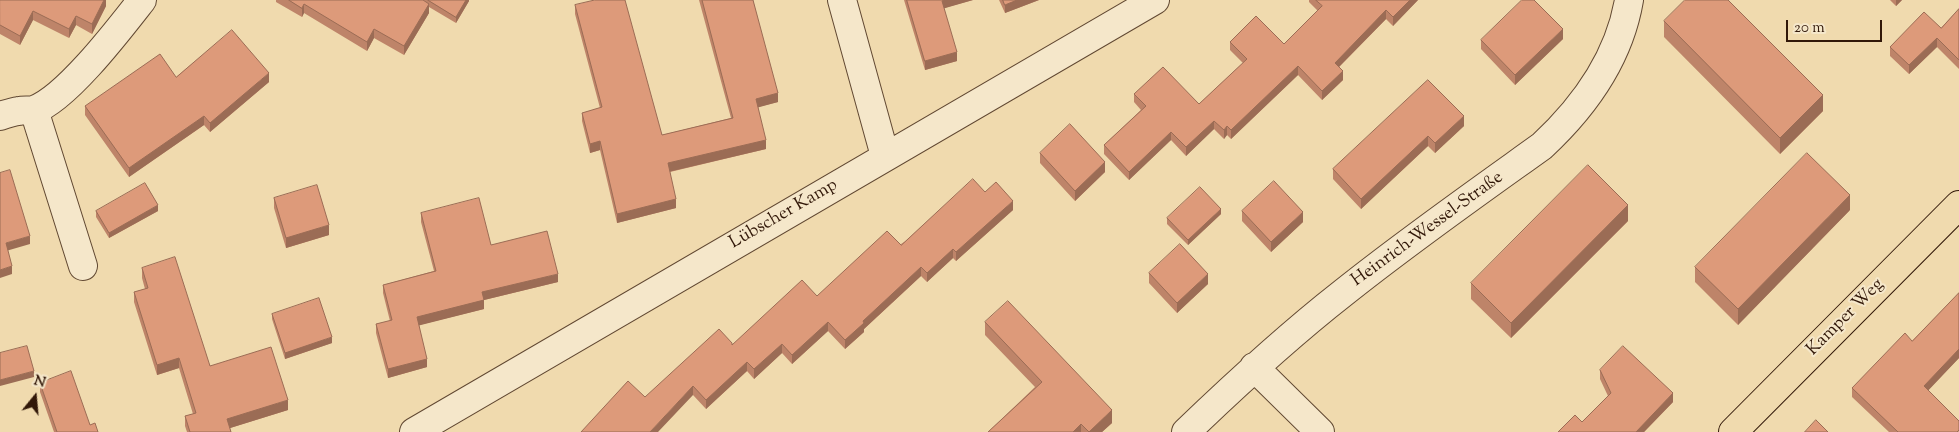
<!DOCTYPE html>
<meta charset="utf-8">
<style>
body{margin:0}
#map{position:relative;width:1959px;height:432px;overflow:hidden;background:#f0daae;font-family:"Sorts Mill Goudy",serif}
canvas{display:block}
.north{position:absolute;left:10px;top:372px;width:50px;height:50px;-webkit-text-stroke:4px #f5e7ca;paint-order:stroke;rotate:17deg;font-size:14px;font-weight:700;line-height:20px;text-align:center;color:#311708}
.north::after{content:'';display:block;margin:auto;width:18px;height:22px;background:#311708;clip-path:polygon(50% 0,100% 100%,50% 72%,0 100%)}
.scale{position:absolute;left:1786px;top:20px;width:96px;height:22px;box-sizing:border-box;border:2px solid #311708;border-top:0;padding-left:6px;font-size:15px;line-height:18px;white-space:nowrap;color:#311708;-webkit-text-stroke:4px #f5e7ca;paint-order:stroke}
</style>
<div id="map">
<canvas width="1959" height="432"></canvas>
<div class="north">N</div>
<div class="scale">20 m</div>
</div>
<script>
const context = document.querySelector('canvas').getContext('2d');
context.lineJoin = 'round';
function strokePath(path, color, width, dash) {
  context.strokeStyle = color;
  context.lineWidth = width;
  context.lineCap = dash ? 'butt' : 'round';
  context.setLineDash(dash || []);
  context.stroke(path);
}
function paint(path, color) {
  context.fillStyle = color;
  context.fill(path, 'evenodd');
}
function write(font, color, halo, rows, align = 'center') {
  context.font = font + ' "Sorts Mill Goudy",serif';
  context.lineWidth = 4;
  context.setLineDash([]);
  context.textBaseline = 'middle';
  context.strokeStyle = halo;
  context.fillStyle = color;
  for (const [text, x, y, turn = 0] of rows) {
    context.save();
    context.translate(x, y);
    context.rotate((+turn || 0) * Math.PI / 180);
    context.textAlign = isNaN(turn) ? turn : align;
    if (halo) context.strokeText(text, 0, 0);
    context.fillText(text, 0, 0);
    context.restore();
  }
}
const minor = new Path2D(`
 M842,0l43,156
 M34,110l49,156
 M0,116c6,-2 12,-4 19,-5 4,-1 10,0 15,-1 33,-12 86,-82 108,-110
 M1254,367l66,65
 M414,432l741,-432
 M1186,432c51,-49 102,-96 157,-139 65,-52 132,-99 199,-147 43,-40 77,-87 87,-146`);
const major = new Path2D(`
 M1733,432l226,-227`);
const wall = new Path2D(`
 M0,0h106v6l-14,28 -16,-9 -7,13 -36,-18 -13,25 -20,-11z
 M276,0h193v1l-13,22 -27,-16v6l-25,42 -30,-17 -7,13 -63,-38 -2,4 -26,-15z
 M699,0h54l25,102 -20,5 8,42 -96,23 6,36 -59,15 -17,-73 -10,3 -8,-32v-8l18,-5 -25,-94v-9l87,130 69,-17z
 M904,0h69l-29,8 13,53 -32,9z
 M999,0h40l-34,13z
 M1309,0h109l-25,26 -7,-7 -47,48 4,13 -21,20 -24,-25 -67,64 -4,-4 -3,4 -10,-10 -28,27 -15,-16 -42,40 -25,-26v-9l37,-35 -7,-8v-8l65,10 44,-41 -13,-13v-8l54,2 34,-33 -9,-9z
 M1890,0h12l-6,6z
 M1959,9v60l-22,-22 -28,27 -19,-18v-9l51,-19z
 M1664,21l159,90 -43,43 -116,-117z
 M1563,39l-48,46 -34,-36v-9z
 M176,77l93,5 -59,50 -6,-7 -75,52 -44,-62v-9z
 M1428,80l36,46 -29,27 -7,-7 -67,63 -28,-30v-10z
 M1040,153l65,19 -30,29 -35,-38z
 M985,192l28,18 -57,51 -3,-3 -26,24 -6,-6 -57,53v3l-19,17 -17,-18 -36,33 -10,-11 -28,26 -7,-8 -41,38 -13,-14 -48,2 87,-52 85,-49z
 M274,198l55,37 -43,13 -12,-40z
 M1850,210l-112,115 -43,-43v-15z
 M96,211h62l-49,27 -13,-21z
 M1242,211l61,11 -32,30 -29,-31z
 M421,213l70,32 67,37 -74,18v9l-65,16 8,42 -39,11 -12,-45v-9l14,-3 -7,-28v-8l51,-14 -13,-49z
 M1221,214l-33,31 -21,-21v-6z
 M1628,221l-117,117 -40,-39v-16z
 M142,268l68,98 78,44 -58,18 1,4h-44l-2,-6v-10l8,-2 -14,-46 -22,7 -23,-73v-10l11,-3 -3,-11z
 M1149,273l59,11 -31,29 -28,-30z
 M1959,293v65l-31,32 31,42h-70l-37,-35v-9l60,-47z
 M272,314l60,29 -47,16 -13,-40z
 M985,322l127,101 -10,9h-114l47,-45 -50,-52z
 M1600,370l73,32 -29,30h-86l24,-10 26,-26 -8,-17z
 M40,383l50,42 8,7h-44l-14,-40z`);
const shadedWall = new Path2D(`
 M103,0h3v6l-14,28v-10z
 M466,0h3v1l-13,22v-6z
 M944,0h29l-31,9v-8z
 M1017,0h22l-34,13v-8z
 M1410,0h8l-25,26v-9z
 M1896,0h6l-6,6z
 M304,4v9l-2,4v-9z
 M429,4v9l-25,42v-9z
 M1386,10v9l-51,52v-8z
 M33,11v9l-13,25v-9z
 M76,16v9l-7,13v-9z
 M374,29v9l-7,13v-9z
 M1563,29v10l-48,46v-10z
 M1937,38v9l-28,27v-9z
 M957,52v9l-32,9v-9z
 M1298,66v9l-67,64v-9z
 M1343,71v9l-21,20v-9z
 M269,73v9l-59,50v-9z
 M778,93v9l-22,6v-9z
 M1823,95v16l-43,43v-16z
 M204,116v9l-75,52v-9z
 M1464,116v10l-29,27v-10z
 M1214,121v8l-28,27v-9z
 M1227,126v9l-3,4v-9z
 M1171,132v8l-42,40v-8z
 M1428,136v10l-67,63v-10z
 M766,140v9l-98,23v-9z
 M600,141v9l-10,3v-9z
 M1105,162v10l-30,29v-10z
 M1850,195v15l-112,115v-16z
 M676,199v9l-59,15v-9z
 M1013,201v9l-57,51v-9z
 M158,205v6l-49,27v-5z
 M1628,205v16l-117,117v-15z
 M1221,209v5l-33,31v-5z
 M1303,212v10l-32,30v-10z
 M329,225v10l-43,13v-10z
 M30,236v8l-24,7v-8z
 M953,249v9l-26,24v-9z
 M12,266v8l-12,4v-8z
 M921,267v9l-57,53v3l-19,17v-9l18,-19z
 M558,274v8l-74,18v9l-67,17v-9l65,-25z
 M1208,274v10l-31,29v-10z
 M828,322v9l-36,33v-9z
 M332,337v6l-47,16v-6z
 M782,344v9l-28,26v-10z
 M1959,349v9l-35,37v-9z
 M179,358v10l-22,7v-10z
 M427,359v8l-39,11v-9z
 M747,362v9l-41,38v-9z
 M34,371v6l-34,9v-6z
 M693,386v9l-35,37h-8z
 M1673,393v9l-29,30h-8z
 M288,400v10l-61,19v-10z
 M1112,410v13l-10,9h-13z
 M1081,424v8h-8z`);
const building = new Path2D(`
 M0,0h104l-12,24 -16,-8 -7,13 -36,-18 -13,25 -20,-11z
 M289,0h134l6,4 -25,42 -30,-17 -7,13 -63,-38 -2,4z
 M428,0h38l-10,17z
 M595,0h30l37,135 71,-17 -31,-118h51l25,93 -22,6 10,41 -98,23 8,36 -59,15 -17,-73 -10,3 -8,-31 20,-6 -27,-102z
 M907,0h37l-2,1 15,51 -32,9z
 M1003,0h14l-12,5z
 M1316,0h94l-17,17 -7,-7 -51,53 8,8 -21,20 -24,-25 -67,64 -4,-4 -3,4 -10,-9 -28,26 -15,-15 -42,40 -25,-27 42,-39 -12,-12 29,-27 36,37 48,-45 -17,-17 26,-26 28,28 38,-38z
 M1522,0h12l29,29 -48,46 -34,-35z
 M1685,0h43l95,95 -43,43 -116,-117z
 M1959,9v51l-22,-22 -28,27 -19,-18 34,-35 17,16z
 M232,30l37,43 -59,50 -6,-7 -75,52 -44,-62 75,-52 16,23z
 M1428,80l36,36 -29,27 -7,-7 -67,63 -28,-30z
 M1070,124l35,38 -30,29 -35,-38z
 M1807,153l43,42 -112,114 -43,-42z
 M1588,165l40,40 -117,118 -40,-40z
 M10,170l20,66 -24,7 6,23 -12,4v-97z
 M973,179l12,13 11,-10 17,19 -57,51 -3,-3 -26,24 -6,-6 -58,54 1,2 -19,17 -17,-18 -36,33 -10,-11 -28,25 -7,-7 -41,38 -13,-14 -43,46h-69l47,-51 17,16 74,-68 13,14v2l70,-65 15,16 70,-65 14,14z
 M1274,181l29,31 -32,30 -29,-31z
 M145,183l13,22 -49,28 -13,-22z
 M317,185l12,40 -43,13 -12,-40z
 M1200,187l21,22 -33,31 -21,-22z
 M479,198l12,47 56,-14 11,43 -76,18 2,8 -67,17 10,42 -39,10 -12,-45 16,-4 -9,-35 53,-14 -15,-58z
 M1180,244l28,30 -31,29 -28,-30z
 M175,257l35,109 61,-19 17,53 -61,19 4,13h-41l-5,-16 11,-3 -17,-55 -22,7 -23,-73 14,-4 -6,-20z
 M1959,293v56l-35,37 35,35v9l-2,2h-59l-46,-44 53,-55 7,8z
 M319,298l13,39 -47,16 -13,-39z
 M1008,301l104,109 -23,22 -8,-8 -8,8h-85l54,-50 -57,-60z
 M27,346l7,25 -34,9v-27z
 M1623,346l50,47 -37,39h-78l17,-17 7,7 29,-29 -11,-23z
 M71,371l19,54 5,-2 3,9h-41l-17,-49z
 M1816,420l12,12h-23z`);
const streetNames = [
 ["Lübscher Kamp",784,215,-30],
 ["Heinrich-Wessel-Straße",1428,230,-36],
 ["Kamper Weg",1846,318,-45]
];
strokePath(minor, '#614832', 30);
strokePath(major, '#311708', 30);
strokePath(minor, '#f5e7ca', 28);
strokePath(major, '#f0daae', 28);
paint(wall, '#be8469');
paint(shadedWall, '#9b6c55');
paint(building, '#dd9a7a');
strokePath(building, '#9b6c55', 1);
write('18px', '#311708', '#f5e7ca', streetNames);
</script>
